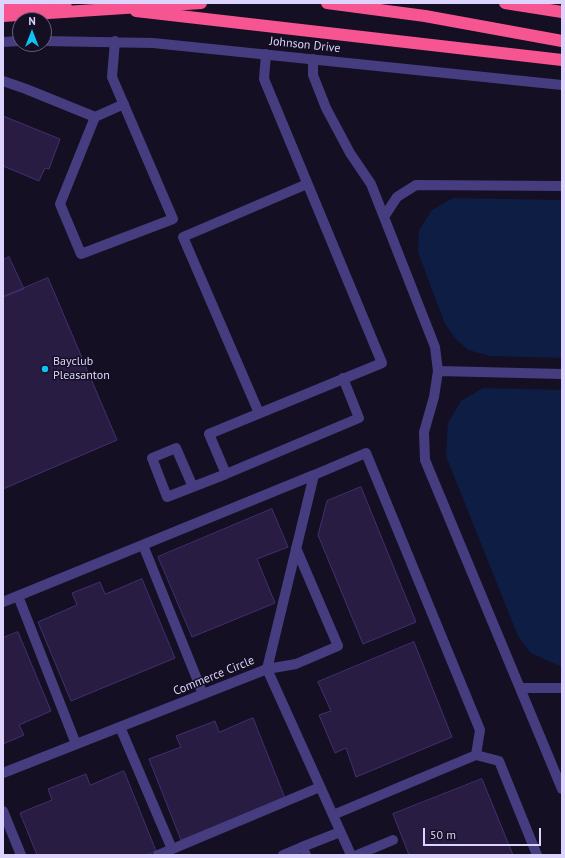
<!DOCTYPE html>
<style>
body{margin:0}
#map{position:relative;width:565px;height:858px;overflow:hidden;background:#150f23;font-family:"PT Sans",sans-serif}
canvas{display:block}
.frame{position:absolute;inset:0;border:4px solid #ddd4fd;pointer-events:none}
.north{position:absolute;left:12px;top:12px;width:40px;height:40px;box-sizing:border-box;background:#150f23;border:1px solid #655e7a;border-radius:50%;rotate:0deg;font-size:11px;font-weight:700;line-height:16px;text-align:center;color:#ddd4fd}
.north::after{content:'';display:block;margin:auto;width:14px;height:18px;background:#0cc3f1;clip-path:polygon(50% 0,100% 100%,50% 72%,0 100%)}
.scale{position:absolute;left:423px;top:828px;width:118px;height:18px;box-sizing:border-box;border:2px solid #ddd4fd;border-top:0;padding-left:5px;font-size:12px;line-height:14px;white-space:nowrap;color:#ddd4fd;-webkit-text-stroke:3px #150f23;paint-order:stroke}
</style>
<div id="map">
<canvas width="565" height="858"></canvas>
<div class="frame"></div>
<div class="north">N</div>
<div class="scale">50 m</div>
</div>
<script>
const context = document.querySelector('canvas').getContext('2d');
context.lineJoin = 'round';
function paint(path, color) {
  context.fillStyle = color;
  context.fill(path, 'evenodd');
}
function strokePath(path, color, width, dash) {
  context.strokeStyle = color;
  context.lineWidth = width;
  context.lineCap = dash ? 'butt' : 'round';
  context.setLineDash(dash || []);
  context.stroke(path);
}
function write(font, color, halo, rows, align = 'center') {
  context.font = font + ' "PT Sans",sans-serif';
  context.lineWidth = 3;
  context.setLineDash([]);
  context.textBaseline = 'middle';
  context.strokeStyle = halo;
  context.fillStyle = color;
  for (const [text, x, y, turn = 0] of rows) {
    context.save();
    context.translate(x, y);
    context.rotate((+turn || 0) * Math.PI / 180);
    context.textAlign = isNaN(turn) ? turn : align;
    if (halo) context.strokeText(text, 0, 0);
    context.fillText(text, 0, 0);
    context.restore();
  }
}
const water = new Path2D(`
 M453,198l109,2v158l-72,-2 -22,-6 -13,-12 -10,-14 -27,-72 1,-22 13,-20z
 M483,388l79,2v277l-31,-14 -13,-17 -72,-180 2,-33 13,-22z`);
const building = new Path2D(`
 M3,116l57,23 -11,30 -4,-1 -6,13 -36,-15z
 M9,257l15,32 -21,8v-37z
 M48,278l69,162 -114,49v-192z
 M361,487l55,135 -53,22 -45,-109 9,-34z
 M272,509l16,38 -31,12 18,44 -83,34 -34,-80z
 M142,579l33,79 -104,43 -33,-79 39,-17 -5,-12 28,-11 5,12z
 M18,632l33,79 -32,14 5,10 -21,9v-106z
 M414,642l38,95 -96,40 -10,-29 -11,5 -16,-38 12,-4 -13,-29z
 M253,718l32,80 -104,42 -32,-81 32,-12 -5,-11 39,-15 4,11z
 M124,771l32,80 -9,4h-110l-17,-42 32,-13 -4,-11 38,-15 4,11z
 M482,779l31,76h-104l-16,-41z`);
const minor = new Path2D(`
 M44,41l109,2 409,42
 M115,41l-3,36 61,142 -92,35 -21,-50 35,-87 29,-13
 M3,42l17,-1
 M266,54l-2,25 118,284 -173,71 17,40 133,-56 -16,-40
 M313,59v16l13,33 24,45 21,31 64,163 3,24 -4,26 -10,35 1,28 137,329
 M3,81l23,8 69,28
 M384,217l13,-20 19,-12 146,1
 M438,371l124,3
 M259,413l-76,-176 124,-53
 M193,487l-17,-39 -24,10 15,39 59,-23
 M143,545l60,149
 M296,548l42,98 -42,18 -29,5 47,-194 52,-22 114,277 -4,25
 M18,596l58,148
 M3,602l311,-127
 M520,688h42
 M120,727l52,122
 M3,773l264,-104 84,186
 M3,811l18,44
 M333,815l143,-60 23,6 38,94
 M302,847l38,-15
 M158,855l162,-68
 M283,855l19,-8 4,8
 M357,855l36,-15`);
const highway = new Path2D(`
 M327,3l98,13 137,25
 M505,3l57,9
 M3,7h63
 M136,11l426,49`);
const highwayBridge = new Path2D(`
 M3,16l198,-13`);
const markers = [
 [45,369,4,"#0cc3f1"]
];
const streetNames = [
 ["Johnson Drive",305,45,6],
 ["Commerce Circle",214,676,-22]
];
const poiNames = [
 ["Bayclub",53,362],
 ["Pleasanton",53,376]
];
paint(water, '#0e1d43');
paint(building, '#281c43');
strokePath(building, '#42306e', 1);
strokePath(minor, '#463d80', 10);
strokePath(highway, '#f65592', 12);
strokePath(highwayBridge, '#f65592', 12);
for (const [x, y, r, color] of markers) {
  const dot = new Path2D();
  dot.arc(x, y, r, 0, 2 * Math.PI);
  context.fillStyle = color;
  context.fill(dot);
  strokePath(dot, '#150f23', 1.5);
}
write('12px', '#ddd4fd', '#150f23', streetNames);
write('12px', '#ddd4fd', '#150f23', poiNames, 'left');
</script>
